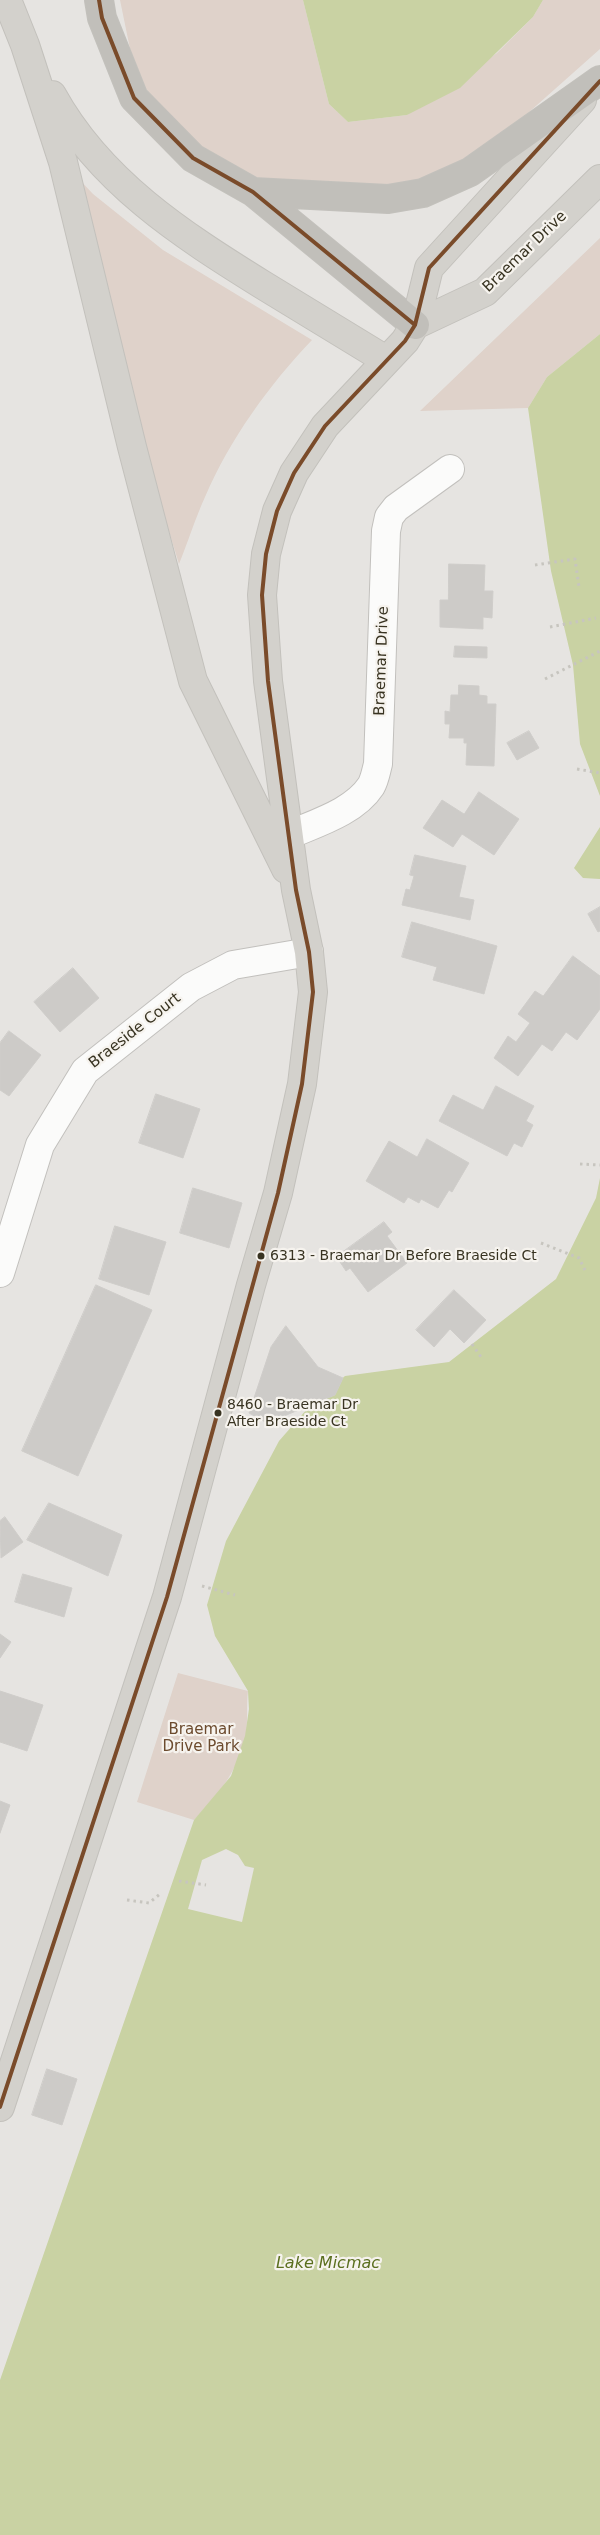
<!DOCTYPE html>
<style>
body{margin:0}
canvas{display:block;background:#e6e4e1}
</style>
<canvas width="600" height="2535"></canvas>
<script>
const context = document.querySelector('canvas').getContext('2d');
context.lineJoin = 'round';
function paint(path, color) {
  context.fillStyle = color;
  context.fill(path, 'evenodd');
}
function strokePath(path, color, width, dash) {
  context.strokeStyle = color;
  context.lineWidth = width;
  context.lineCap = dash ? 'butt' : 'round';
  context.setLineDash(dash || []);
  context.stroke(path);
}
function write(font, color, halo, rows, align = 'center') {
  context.font = font + ' "DejaVu Sans",sans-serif';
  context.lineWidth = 4.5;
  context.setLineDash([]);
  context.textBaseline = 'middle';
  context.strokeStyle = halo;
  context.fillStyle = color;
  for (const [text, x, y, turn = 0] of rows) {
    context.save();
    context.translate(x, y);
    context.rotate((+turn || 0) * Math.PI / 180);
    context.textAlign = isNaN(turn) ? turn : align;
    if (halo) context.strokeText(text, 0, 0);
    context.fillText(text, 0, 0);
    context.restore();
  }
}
const green = new Path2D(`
 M120,0h183l26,104 19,18 59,-7 90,-62 36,-36 10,-17h57v49l-90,80 -71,56 -159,12 -76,-42 -68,-77z
 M45,153l18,9 30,32 70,56 149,90c-43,45 -82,99 -107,157 -10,22 -17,45 -26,67l-77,-252z
 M600,238v96l-53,43 -19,31 -108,3z
 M178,1673l70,18c-2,15 0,29 -2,43 -6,34 -29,63 -52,86l-57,-18z`);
const water = new Path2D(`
 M303,0h240l-10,17 -73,71 -53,27 -59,7 -19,-18z
 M600,334v462l-20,-52 -7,-79 -22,-94 -23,-163 19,-31z
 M600,827v52l-17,-1 -9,-10z
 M600,1178v1357h-600v-155l194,-560 37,-44 14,-40 4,-27 -1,-18 -33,-55 -8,-31 19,-64 53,-100 28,-32 38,-33 104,-14 107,-83 40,-81z`);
const pier = new Path2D(`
 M226,1849l12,6 7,11 9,2 -12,54 -54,-13 14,-49z`);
const building = new Path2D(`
 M449,564l36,1 -1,26h9l-1,27 -9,-1v12l-43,-2v-27h8z
 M455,646l32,1v11l-33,-1z
 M459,685l20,1v9l8,1v8h9l-2,62 -28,-1 1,-22h-3v-5h-15l1,-14h-5v-13l5,1 1,-17h7z
 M529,731l10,17 -22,12 -10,-17z
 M479,792l40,27 -25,36 -32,-21 -9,13 -30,-19 19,-28 22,14z
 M415,855l51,11 -7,31 15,3 -4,20 -68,-15 4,-16 4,1 4,-14 -4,-1z
 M600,907v24l-2,1 -10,-18z
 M412,922l85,24 -13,48 -51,-14 4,-13 -35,-10z
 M573,956l27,20v33l-23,31 -11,-8 -14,19 -10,-7 -24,32 -24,-18 14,-22 8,6 14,-19 -12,-9 17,-23 8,5z
 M73,968l26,30 -39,34 -26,-30z
 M9,1031l32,24 -32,41 -9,-6v-47z
 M496,1086l38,20 -8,15 7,4 -11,22 -8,-4 -7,13 -68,-35 14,-26 30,15z
 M156,1094l44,15 -17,49 -44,-15z
 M427,1139l42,24 -17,29 -3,-2 -11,18 -17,-9 -2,4 -11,-6 -4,6 -38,-22 23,-40 28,16z
 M193,1188l49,15 -13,45 -49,-15z
 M384,1222l8,10 -5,4 20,27 -39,29 -18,-24 -4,3 -6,-9 2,-2 -3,-5z
 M115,1226l51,16 -17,53 -50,-16z
 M96,1285l56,25 -74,166 -56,-25z
 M454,1290l32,30 -22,23 -14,-14 -16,18 -18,-17z
 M286,1326l32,41 25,11 -8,17 -68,28 -18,-10 22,-66z
 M49,1503l73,32 -14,41 -81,-36z
 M5,1517l18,25 -22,16 -1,-37z
 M23,1574l49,14 -8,29 -49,-15z
 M0,1634l11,8 -11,16z
 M0,1691l43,14 -16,46 -27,-9z
 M0,1801l10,4 -10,28z
 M47,2069l30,10 -15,46 -30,-10z`);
const path = new Path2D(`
 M535,565l40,-6 4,28
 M550,627l46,-9
 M545,679l55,-28
 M577,769l23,4
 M580,1164l20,1
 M541,1243l38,15 6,12
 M472,1344l11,16
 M202,1586l33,9
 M179,1881l27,4
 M127,1900l22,3 11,-9`);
const minor = new Path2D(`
 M289,835c27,-12 65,-23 82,-49 4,-7 5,-15 7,-22l8,-233 3,-14 7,-9 54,-39
 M0,1273l40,-128 45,-74 106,-84 42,-22 76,-13`);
const major = new Path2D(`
 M7,0l18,45 38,117 69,285 61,234 93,188
 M52,95c48,87 129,139 211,190 41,25 82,50 123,75
 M415,325l70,-33 115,-113
 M0,2107l167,-510 84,-312 27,-92 24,-109 11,-92 -4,-40 -13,-62 -28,-209 -6,-86 4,-41 11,-43 17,-38 31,-47 80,-85 10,-16 14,-57 153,-168`);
const highway = new Path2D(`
 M99,0l3,18 32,80 59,60 60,34 162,133
 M253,192l135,7 35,-6 47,-21 130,-92`);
const bus1 = new Path2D(`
 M99,0l3,18 32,80 59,60 60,34 162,133
 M0,2107l167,-510 111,-404 24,-109 11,-92 -4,-40 -13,-62 -28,-209 -6,-86 4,-41 11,-43 17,-38 31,-47 80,-85 10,-16 14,-57 171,-187`);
const markers = [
 [261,1256,4.5,"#383321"],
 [218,1413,4.5,"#383321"]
];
const busNames = [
 ["6313 - Braemar Dr Before Braeside Ct",270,1256],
 ["8460 - Braemar Dr",227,1405],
 ["After Braeside Ct",227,1422]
];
const streetNames = [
 ["Braemar Drive",525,252,-44],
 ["Braemar Drive",382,661,-88],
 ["Braeside Court",135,1031,-38]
];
const parkNames = [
 ["Braemar",201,1730],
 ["Drive Park",201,1747]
];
const waterNames = [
 ["Lake Micmac",328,2264]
];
paint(green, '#dfd2ca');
paint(water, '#c9d2a3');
paint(pier, '#e6e4e1');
paint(building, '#cdcbc8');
strokePath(building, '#cfcdca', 1);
strokePath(minor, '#c2c0bd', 30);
strokePath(major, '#c3c1bc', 30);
strokePath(highway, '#c3c1bc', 30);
strokePath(path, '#c7c5bf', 3, [2.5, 4]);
strokePath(minor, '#fbfbfa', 28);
strokePath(major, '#d3d1cc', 28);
strokePath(highway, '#c1bfba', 28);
strokePath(bus1, '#7a4b2a', 4);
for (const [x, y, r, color] of markers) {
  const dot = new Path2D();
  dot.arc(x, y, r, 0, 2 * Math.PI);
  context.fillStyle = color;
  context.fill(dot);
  strokePath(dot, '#f6f3ee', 2);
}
write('14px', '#383321', '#f6f3ee', busNames, 'left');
write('15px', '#383321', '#f6f3ee', streetNames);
write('15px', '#6c4b2e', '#f6f3ee', parkNames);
write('italic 16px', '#5b6f1f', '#f6f3ee', waterNames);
</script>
